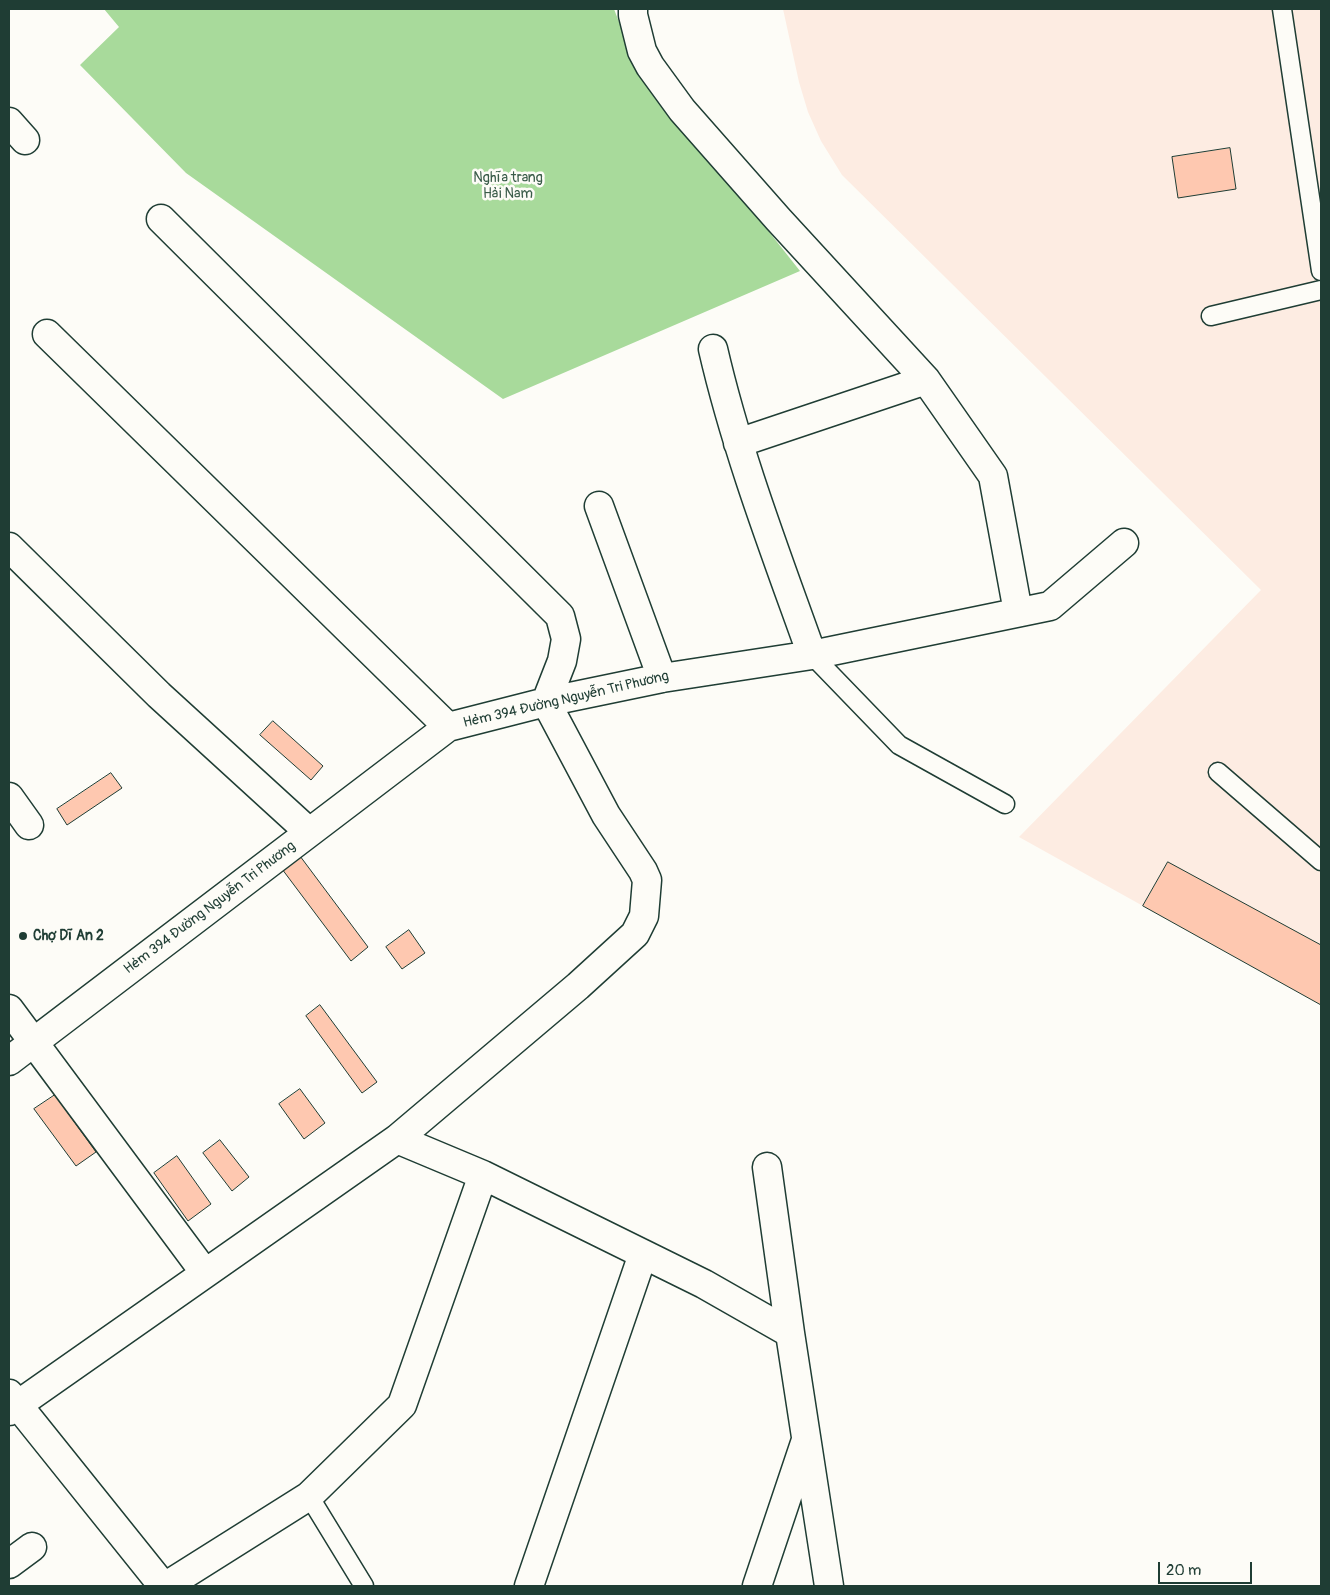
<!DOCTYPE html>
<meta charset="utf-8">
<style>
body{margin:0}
#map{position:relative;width:1330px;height:1595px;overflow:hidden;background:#fdfcf7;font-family:Pangolin,sans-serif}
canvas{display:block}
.frame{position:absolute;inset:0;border:10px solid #1f3d34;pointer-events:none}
.scale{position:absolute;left:1158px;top:1562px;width:94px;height:22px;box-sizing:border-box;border:2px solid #1f3d34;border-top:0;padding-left:6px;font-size:15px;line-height:18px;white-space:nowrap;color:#1f3d34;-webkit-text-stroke:4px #fdfcf7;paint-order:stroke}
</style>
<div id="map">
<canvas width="1330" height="1595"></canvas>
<div class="frame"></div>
<div class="scale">20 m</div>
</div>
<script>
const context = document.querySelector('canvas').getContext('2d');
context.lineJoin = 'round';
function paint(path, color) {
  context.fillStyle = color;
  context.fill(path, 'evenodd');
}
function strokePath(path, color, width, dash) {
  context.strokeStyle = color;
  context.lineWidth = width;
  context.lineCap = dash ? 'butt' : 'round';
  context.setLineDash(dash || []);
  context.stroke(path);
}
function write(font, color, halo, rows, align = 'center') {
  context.font = font + ' Pangolin,sans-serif';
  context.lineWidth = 5;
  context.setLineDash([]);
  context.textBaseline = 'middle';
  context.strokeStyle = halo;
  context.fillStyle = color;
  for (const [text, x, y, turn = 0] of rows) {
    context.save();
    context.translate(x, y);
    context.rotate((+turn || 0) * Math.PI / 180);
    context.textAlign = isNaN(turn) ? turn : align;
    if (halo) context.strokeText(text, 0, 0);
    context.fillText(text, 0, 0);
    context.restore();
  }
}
const built = new Path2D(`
 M783,9h538v996l-302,-168 242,-247 -419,-415 -21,-34 -13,-29 -9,-30z`);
const green = new Path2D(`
 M104,9h510l20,52 166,210 -297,128 -317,-226 -106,-108 39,-38z`);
const building = new Path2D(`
 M1230,148l6,41 -58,9 -6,-41z
 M273,721l50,45 -12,14 -51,-45z
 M111,773l11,15 -55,37 -10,-16z
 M297,852l71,95 -17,14 -72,-96z
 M1168,862l153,83v60l-178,-99z
 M409,930l16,23 -23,16 -16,-22z
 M320,1005l57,77 -15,11 -56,-77z
 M300,1089l25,34 -21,16 -25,-35z
 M55,1095l41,57 -20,14 -42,-57z
 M220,1140l29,37 -17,14 -29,-38z
 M177,1156l34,48 -23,17 -34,-48z`);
const lane = new Path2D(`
 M1282,9l39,262
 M1211,316l110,-26
 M812,655l87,90 106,59
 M1218,772l103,89
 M309,1496l55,90`);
const street = new Path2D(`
 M633,9v6l9,36 8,15 32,44 96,109 148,161 67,96 25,136
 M9,122l16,18
 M47,334l401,393
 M713,349c24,104 63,205 99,306
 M738,443l188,-63
 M599,506l63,172
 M9,547l150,148 150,137
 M9,797l20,28
 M9,1009l196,264
 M9,1061l439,-334 98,-25 116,-24 150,-23 238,-49 74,-63
 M397,1139l86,36 221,109 86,49
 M767,1167l23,166 39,253
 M9,1394l154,192
 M9,1411l388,-272 181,-153 57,-52 9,-18 3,-36 -4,-9 -37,-56 -60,-113 16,-41 4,-22 -6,-23 -399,-397
 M9,1564l23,-17
 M166,1586l143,-90 93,-91 81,-230
 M529,1586l114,-332
 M757,1586l48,-143`);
const markers = [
 [23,936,5,"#1f3d34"]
];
const parkNames = [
 ["Nghĩa trang",508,178],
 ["Hải Nam",508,194]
];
const streetNames = [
 ["Hẻm 394 Đường Nguyễn Tri Phương",566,700,-13],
 ["Hẻm 394 Đường Nguyễn Tri Phương",210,908,-37]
];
const poiNames = [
 ["Chợ Dĩ An 2",33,936]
];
paint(built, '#fdece2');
paint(green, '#a8da9b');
paint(building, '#fec8b0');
strokePath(building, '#1f3d34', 1);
strokePath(lane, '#1f3d34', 21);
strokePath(street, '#1f3d34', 31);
strokePath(lane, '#fdfcf7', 18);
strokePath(street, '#fdfcf7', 28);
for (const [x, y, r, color] of markers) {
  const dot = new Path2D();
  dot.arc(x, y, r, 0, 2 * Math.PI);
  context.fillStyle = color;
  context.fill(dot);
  strokePath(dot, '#fdfcf7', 2);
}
write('14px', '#3a5c49', '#fdfcf7', parkNames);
write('14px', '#1f3d34', '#fdfcf7', streetNames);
write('bold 14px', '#1f3d34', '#fdfcf7', poiNames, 'left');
</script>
